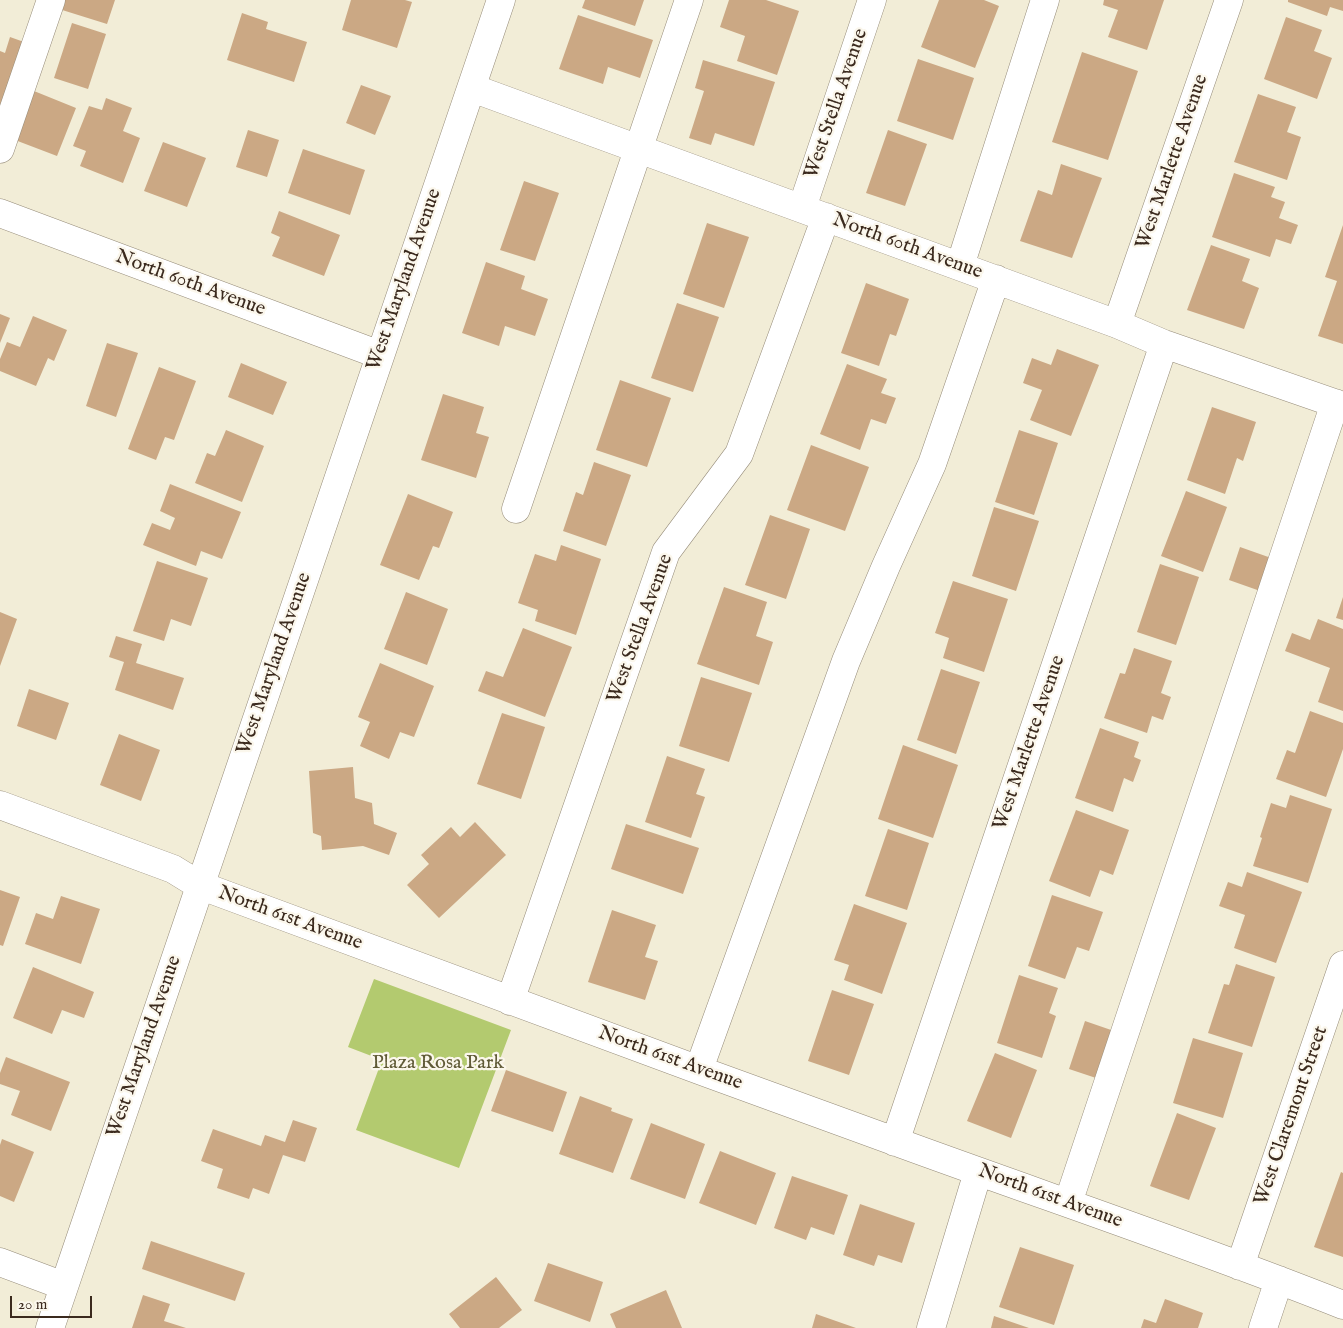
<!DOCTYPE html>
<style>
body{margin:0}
#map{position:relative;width:1343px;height:1328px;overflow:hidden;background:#f2edd7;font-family:"IM FELL English",serif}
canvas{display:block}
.scale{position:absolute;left:10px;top:1296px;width:82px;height:22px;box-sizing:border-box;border:2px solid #3b2a1e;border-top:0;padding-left:6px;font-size:15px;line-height:18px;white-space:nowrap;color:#3b2a1e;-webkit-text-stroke:4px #fbf7ec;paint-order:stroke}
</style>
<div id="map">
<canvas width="1343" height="1328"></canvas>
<div class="scale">20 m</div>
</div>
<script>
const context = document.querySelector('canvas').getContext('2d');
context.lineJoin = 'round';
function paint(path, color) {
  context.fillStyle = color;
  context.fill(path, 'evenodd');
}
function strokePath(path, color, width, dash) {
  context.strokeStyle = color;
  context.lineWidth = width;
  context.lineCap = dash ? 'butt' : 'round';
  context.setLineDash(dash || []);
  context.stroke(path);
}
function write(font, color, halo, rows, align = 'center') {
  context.font = font + ' "IM FELL English",serif';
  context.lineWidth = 4.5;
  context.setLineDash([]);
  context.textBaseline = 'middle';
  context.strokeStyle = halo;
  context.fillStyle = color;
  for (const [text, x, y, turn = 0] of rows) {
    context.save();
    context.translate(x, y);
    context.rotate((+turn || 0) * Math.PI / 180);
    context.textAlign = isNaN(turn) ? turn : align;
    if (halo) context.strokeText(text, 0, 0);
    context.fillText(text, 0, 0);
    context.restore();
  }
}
const green = new Path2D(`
 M374,979l137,51 -52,138 -103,-38 26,-70 -34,-13z`);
const building = new Path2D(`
 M62,0h53l-8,24 -48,-15z
 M351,0h54l7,2 -15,46 -55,-18z
 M585,0h59l-9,26 -53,-18z
 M729,0h37l33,11 -22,64 -40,-14 8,-25 -25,-9z
 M939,0h45l15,6 -24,62 -54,-21z
 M1104,0h60l-17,50 -39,-13 10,-27 -15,-5z
 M1288,0h55v11l-13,-4 -3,9 -39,-14z
 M242,13l26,9 -2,7 41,13 -13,40 -67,-22z
 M578,15l75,25 -13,38 -32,-11 -5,17 -44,-15z
 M1286,17l36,13 -8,21 18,7 -15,41 -53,-20z
 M72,23l34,11 -18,55 -34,-11z
 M10,37l14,5 -24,69v-60l5,2z
 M1082,52l56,19 -30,89 -56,-18z
 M918,59l56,19 -21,62 -56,-19z
 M703,60l72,22 -21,64 -39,-13 -4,12 -22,-7 15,-47 -9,-3z
 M361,85l30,11 -16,39 -29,-12z
 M34,91l42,17 -19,48 -42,-16z
 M1258,94l38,13 -9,25 14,5 -14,43 -53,-18z
 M106,98l26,10 -9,23 17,7 -17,45 -43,-17 6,-15 -13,-5 16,-40 13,4z
 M248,130l31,10 -12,37 -31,-10z
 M888,130l39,14 -22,62 -39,-13z
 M163,142l43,16 -19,49 -43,-16z
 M303,149l62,21 -15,45 -62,-22z
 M1061,164l41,14 -30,80 -52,-17 18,-51 14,5z
 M1234,173l41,14 -4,10 14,5 -6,16 19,7 -7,19 -15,-5 -6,18 -58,-20z
 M524,181l35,12 -24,68 -35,-11z
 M279,211l61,24 -16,41 -52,-20 8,-19 -9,-4z
 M707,223l42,14 -25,71 -41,-14z
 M1343,225v119l-25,-8 19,-55 -12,-4z
 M1211,245l39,14 -8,22 17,7 -15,41 -57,-19z
 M486,262l39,14 -4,13 27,10 -13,37 -30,-10 -6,20 -37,-13z
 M866,283l43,16 -13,37 -6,-2 -11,32 -38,-13z
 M677,303l42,14 -26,75 -42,-14z
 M0,314l10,4 -10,25z
 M33,316l34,14 -13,31 -6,-3 -12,28 -36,-15v-12l7,-17 13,5z
 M107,343l31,10 -22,64 -30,-11z
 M1057,349l42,16 -28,71 -41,-16 12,-30 -19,-7 9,-25 19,7z
 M241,363l46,19 -14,33 -45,-18z
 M847,364l40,15 -6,14 15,5 -10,26 -15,-5 -11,31 -40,-16z
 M159,367l37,14 -22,59 -9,-3 -9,23 -28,-11z
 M620,380l51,18 -24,69 -51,-17z
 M443,394l41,13 -8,26 13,4 -13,41 -55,-18z
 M1212,407l44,15 -13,39 -6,-3 -12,36 -38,-14z
 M226,430l38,16 -22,56 -47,-19 12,-30 8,3z
 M1019,430l39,13 -24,72 -39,-13z
 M811,445l58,22 -24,64 -58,-21z
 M594,462l37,13 -25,71 -43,-15 13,-39 7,3z
 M170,484l71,28 -19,47 -21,-8 -5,15 -53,-21 9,-22 18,7 5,-12 -15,-7z
 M1186,491l41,16 -24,65 -42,-16z
 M408,494l45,18 -14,36 -6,-2 -14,34 -39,-15z
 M994,507l45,14 -23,70 -44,-15z
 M770,515l40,14 -24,70 -41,-14z
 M561,545l40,14 -25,76 -41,-14 3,-11 -20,-7 17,-49 21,7z
 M1240,547l34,12 -11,33 -34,-12z
 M157,561l51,17 -17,48 -20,-7 -7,22 -31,-10z
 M1160,564l39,13 -23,68 -39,-13z
 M953,581l55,18 -24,73 -41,-14 6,-20 -14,-5z
 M724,587l43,15 -11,34 17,6 -14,43 -62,-21z
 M406,592l42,17 -21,56 -43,-16z
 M1343,597v23l-7,-2z
 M0,612l17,7 -17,47z
 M1318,619l25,10v82l-25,-9 12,-34 -45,-17 7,-18 18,7z
 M523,628l49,19 -27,70 -67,-26 8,-20 17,6z
 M116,636l26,8 -6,19 48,15 -11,32 -58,-20 9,-28 -15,-5z
 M1134,648l38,13 -11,32 10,4 -8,23 -11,-4 -5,17 -43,-15 16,-45 5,1z
 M380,663l54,23 -20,51 -14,-5 -11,27 -29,-13 10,-24 -12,-5z
 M941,669l39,13 -24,72 -39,-14z
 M701,677l51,16 -23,69 -50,-16z
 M29,689l40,14 -13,37 -39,-14z
 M1310,711l33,12v26l-17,48 -50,-18 11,-29 8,3z
 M502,713l43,14 -24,72 -44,-15z
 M1100,728l39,14 -5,15 7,3 -8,22 -9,-4 -11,34 -38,-14z
 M119,734l41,16 -19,51 -41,-16z
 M903,745l55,20 -25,73 -55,-19z
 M667,756l38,13 -9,25 9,3 -14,41 -46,-16z
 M353,767l2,31 17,5 2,21 23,9 -8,22 -26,-9 -41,4 -1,-14 -8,-3 -4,-62z
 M1290,795l42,14 -24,74 -55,-17 9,-28 -2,-1 11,-34 15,5z
 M1076,810l53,20 -16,45 -13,-5 -10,27 -41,-16z
 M475,822l31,33 -67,63 -32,-33 22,-21 -8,-9 30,-28 9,10z
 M626,824l73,24 -16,46 -72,-25z
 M888,829l41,14 -22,67 -42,-14z
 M1247,872l55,20 -26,71 -42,-15 11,-33 -26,-9 9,-24 14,5z
 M0,890l20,7 -17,49 -3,-1z
 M1052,895l51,17 -14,39 -12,-4 -12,32 -37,-13z
 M61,896l39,13 -19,55 -56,-20 11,-31 17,6z
 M854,904l53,19 -25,71 -38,-14 5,-15 -15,-5z
 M612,910l44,15 -11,32 13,4 -13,39 -57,-18z
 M1236,964l39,13 -23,70 -44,-14 16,-49 5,1z
 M33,967l61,25 -10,26 -22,-8 -10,24 -39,-16z
 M1019,975l39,13 -9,25 7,3 -14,42 -45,-15z
 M832,990l42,14 -25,71 -41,-14z
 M1085,1021l29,10 -15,48 -30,-10z
 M1193,1038l50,15 -20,65 -50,-15z
 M995,1053l42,17 -26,68 -44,-17z
 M6,1057l64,25 -19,49 -40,-16 9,-24 -20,-7v-11z
 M506,1070l61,22 -14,40 -62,-21z
 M580,1096l32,12 -1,3 22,8 -20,54 -54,-19z
 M1177,1113l39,15 -27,72 -39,-14z
 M293,1120l24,8 -12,34 -22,-7 -14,39 -16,-6 -4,11 -32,-11 6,-19 -22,-8 12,-32 48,17 4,-11 20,7z
 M651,1123l54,21 -20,55 -55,-20z
 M2,1139l32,13 -20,50 -14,-6v-51z
 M720,1151l56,22 -20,52 -57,-22z
 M1341,1172l2,1v84l-29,-10z
 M792,1176l56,19 -14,40 -23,-8 -5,13 -32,-12z
 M860,1204l55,19 -13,40 -24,-8 -4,11 -31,-11z
 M151,1241l94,32 -10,28 -93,-32z
 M1020,1247l54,18 -20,60 -55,-18z
 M548,1263l55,19 -13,40 -56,-21z
 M496,1277l26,33 -23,18h-39l-11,-14z
 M666,1290l16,38h-66l-6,-14z
 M143,1295l27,9 -6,17 22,7h-54z
 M1165,1299l38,14 -5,15h-57l3,-9 12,4z
 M816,1314l40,14h-44z
 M994,1316l35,12h-38z`);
const minor = new Path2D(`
 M472,88l645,236 47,20 179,62
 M0,149l51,-149
 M802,208l70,-208
 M0,213l380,142
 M960,266l85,-266
 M1117,324l112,-324
 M516,509l173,-509
 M0,805l173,64 26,16c232,87 463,172 695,256 150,55 301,105 449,164
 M510,1001l156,-449 73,-98 87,-237
 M699,1069l147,-408 40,-95 46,-102 64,-185
 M895,1142l269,-798
 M1068,1203l267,-800
 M0,1262l64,24
 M1240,1266l103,-301
 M50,1328l451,-1328
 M931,1328l47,-156
 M1263,1328l16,-48`);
const streetNames = [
 ["West Stella Avenue",837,104,-71],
 ["West Marlette Avenue",1173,162,-71],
 ["North 60th Avenue",907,247,20],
 ["West Maryland Avenue",405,280,-71],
 ["North 60th Avenue",190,284,20],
 ["West Stella Avenue",641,629,-70],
 ["West Maryland Avenue",275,664,-71],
 ["West Marlette Avenue",1030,743,-71],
 ["North 61st Avenue",290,919,20],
 ["West Maryland Avenue",145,1047,-71],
 ["North 61st Avenue",670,1059,20],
 ["West Claremont Street",1292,1116,-71],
 ["North 61st Avenue",1050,1197,20]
];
const parkNames = [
 ["Plaza Rosa Park",438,1064]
];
paint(green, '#b3ca6f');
paint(building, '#cba884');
strokePath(minor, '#968c7a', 29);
strokePath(minor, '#fff', 28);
write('20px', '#3b2a1e', '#fbf7ec', streetNames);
write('20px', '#5f5a36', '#fbf7ec', parkNames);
</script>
